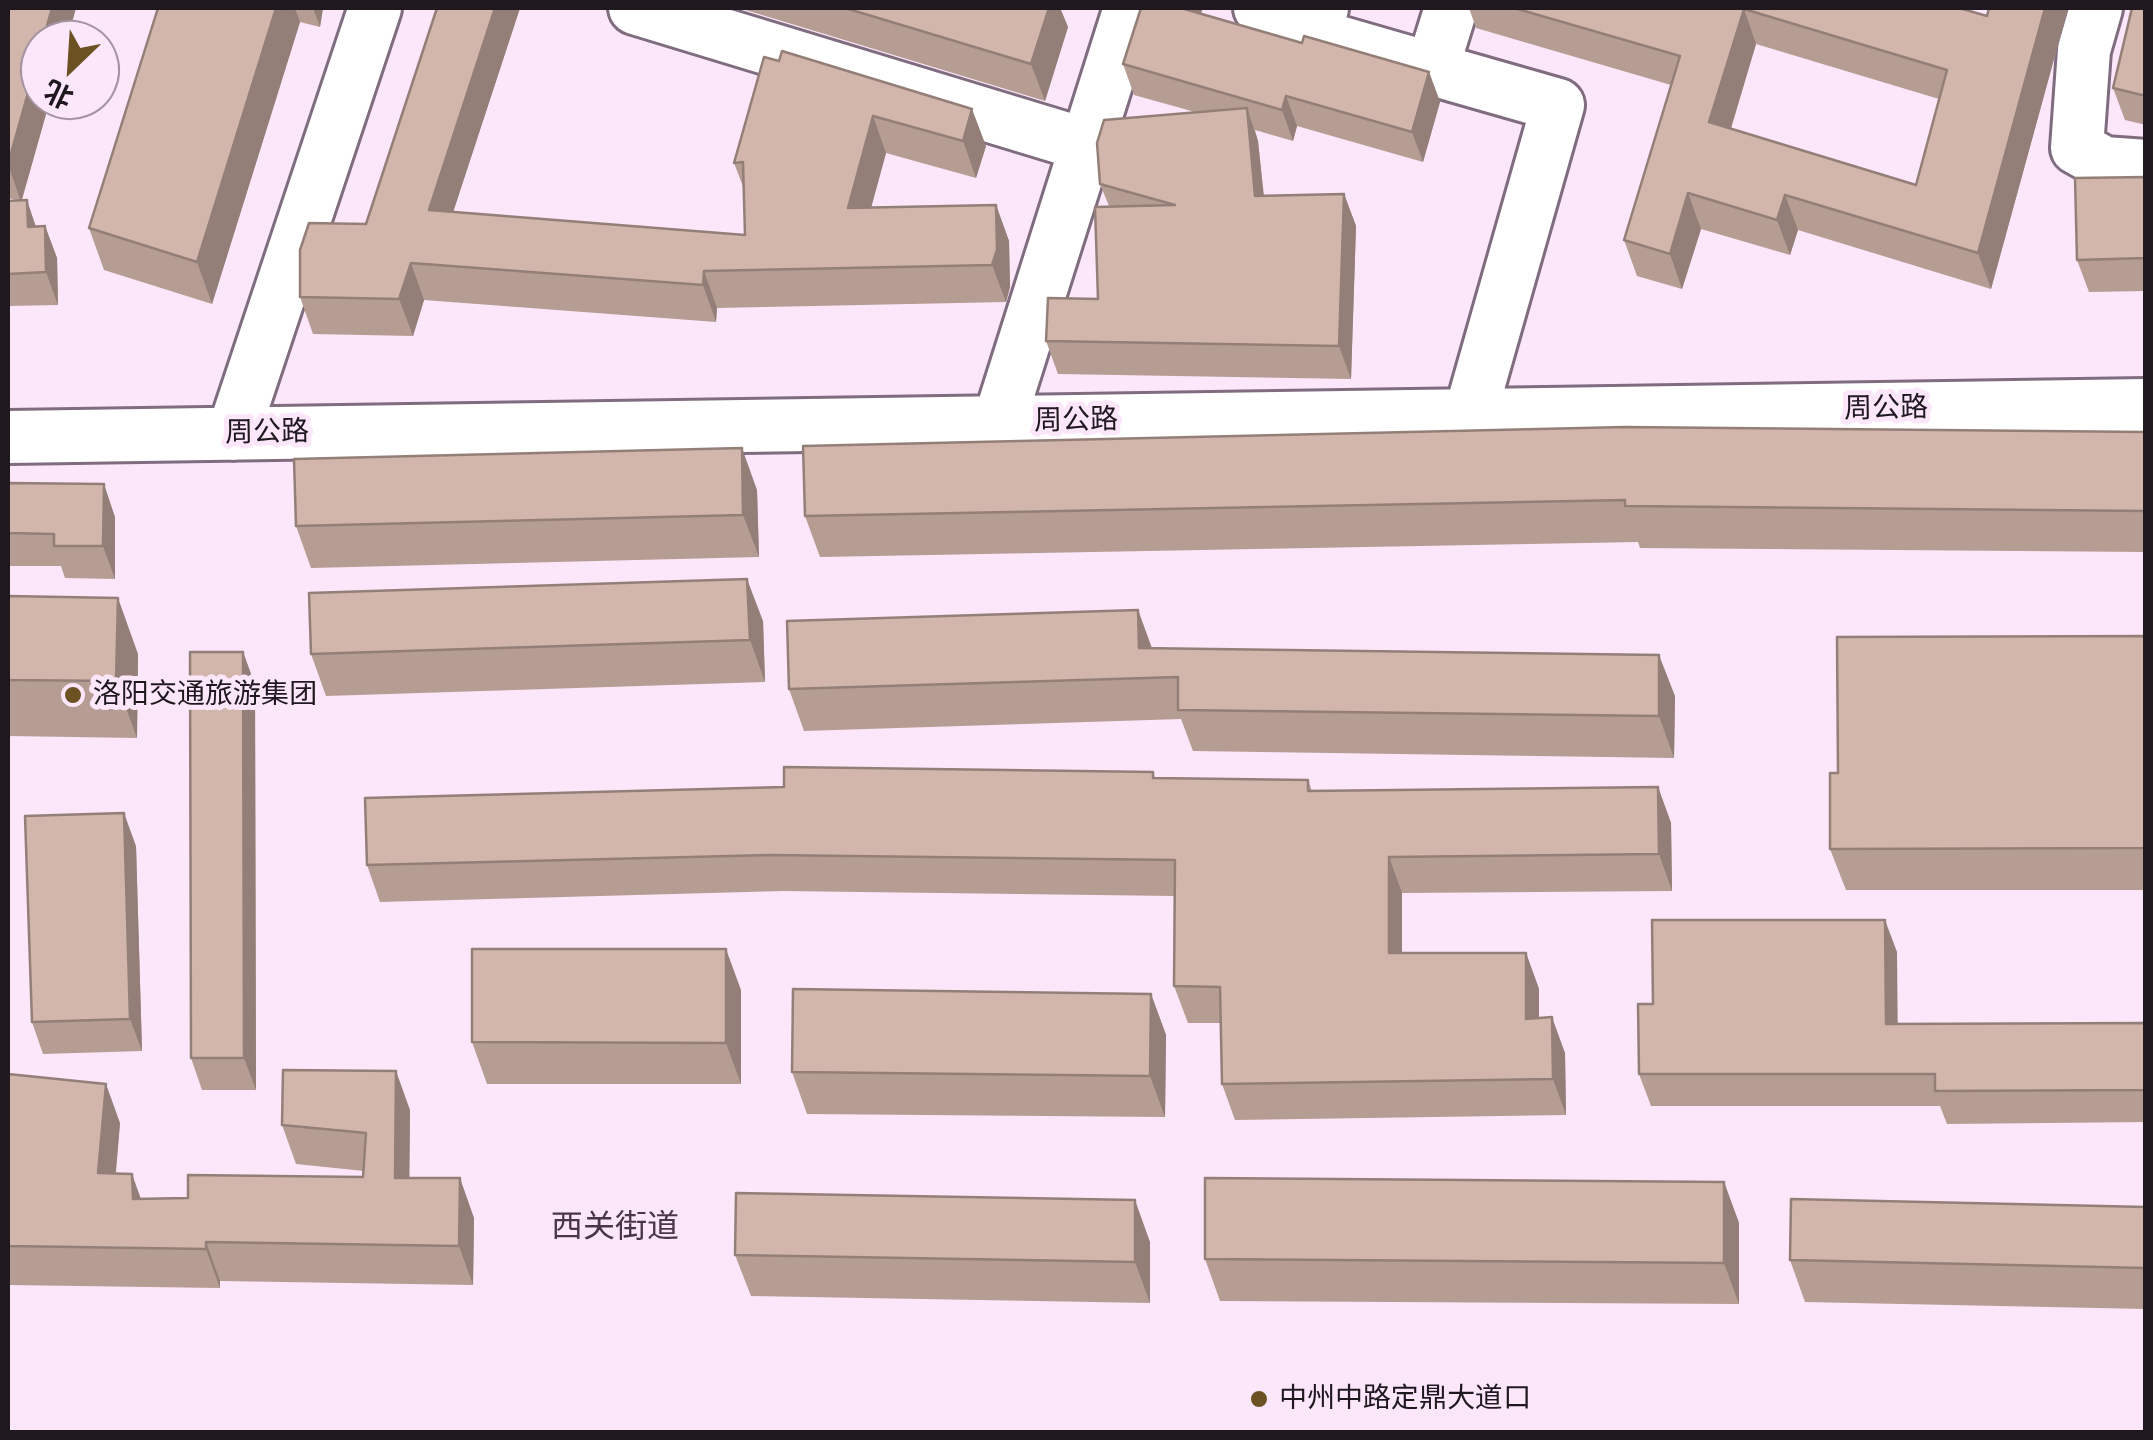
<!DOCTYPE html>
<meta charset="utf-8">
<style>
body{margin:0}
#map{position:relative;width:2153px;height:1440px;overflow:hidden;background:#fce6fa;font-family:Manrope,"Noto Sans SC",sans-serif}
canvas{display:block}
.frame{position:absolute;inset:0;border:10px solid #1f181f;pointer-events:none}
.north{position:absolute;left:20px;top:20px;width:100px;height:100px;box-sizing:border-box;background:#fce6fa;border:2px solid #a494a2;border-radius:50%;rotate:205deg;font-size:28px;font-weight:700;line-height:40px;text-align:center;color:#1f181f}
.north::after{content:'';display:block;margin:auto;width:35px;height:45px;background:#6c5123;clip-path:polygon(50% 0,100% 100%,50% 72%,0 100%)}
</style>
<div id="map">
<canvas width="2153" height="1440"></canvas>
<div class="frame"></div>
<div class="north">北</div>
</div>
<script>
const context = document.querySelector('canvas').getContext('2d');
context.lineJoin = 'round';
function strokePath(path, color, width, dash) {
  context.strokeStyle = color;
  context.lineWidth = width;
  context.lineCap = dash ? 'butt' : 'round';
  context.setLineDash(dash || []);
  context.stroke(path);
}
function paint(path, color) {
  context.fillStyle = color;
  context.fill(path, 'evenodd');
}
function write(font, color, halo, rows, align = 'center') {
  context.font = font + ' Manrope,"Noto Sans SC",sans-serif';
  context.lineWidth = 10;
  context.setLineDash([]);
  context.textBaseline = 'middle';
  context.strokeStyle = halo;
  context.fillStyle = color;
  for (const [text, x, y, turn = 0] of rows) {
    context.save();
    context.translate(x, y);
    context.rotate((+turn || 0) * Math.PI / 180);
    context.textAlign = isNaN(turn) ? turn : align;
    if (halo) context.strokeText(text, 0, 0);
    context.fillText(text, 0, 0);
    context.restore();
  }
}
const minor = new Path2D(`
 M635,8l451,137
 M1260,8l54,27
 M1322,8l-8,27 118,34
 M1451,8l-19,61 126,36 -88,310
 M2096,8l-12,42 -7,98 27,15 42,3
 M999,422l131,-414
 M233,434l142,-426
 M8,437l2138,-32`);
const wall = new Path2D(`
 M8,8h68l-9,32 -27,60h10l-28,100 14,26h9l12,32 1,47 -50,1v-105l8,-1 -8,-2z
 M158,8h165l-3,19 -20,-5 -88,282 -108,-34 -15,-42z
 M520,8l-67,204 292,23 -1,-46 -10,-26 30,-106 222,89 -10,32 -90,-25 -15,54 125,-2 13,36 1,46 -4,15 -289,6 -1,14 -292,-22 -11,36 -100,-2 -13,-37 66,-73z
 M739,8h321l8,19 -23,74z
 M1469,8h490l28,8 2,-8h79l-77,281 -193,-59 -8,25 -89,-26 -19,60 -45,-13 -13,-36 47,-155 -195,-57zM1756,44l183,55 -23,86 -185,-56z
 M2146,8v117l-21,-5 -12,-32z
 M1201,13l101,30 127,29 11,30 -17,60 -126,-36 -4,15 -38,-11 3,11 6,55 80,-2 12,32 -5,153 -293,-5 -12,-33 52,-42 11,-93 -9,-22 95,-72 -61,-17 -11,-31z
 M2146,177v114l-57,1 -12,-32z
 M2146,432v120l-506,-4 -2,-6 -818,15 -15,-41z
 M8,483l107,34v62l-50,-1 -4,-12h-53z
 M757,490l2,67 -448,11 -15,-42z
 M8,596l130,58 -1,84 -129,-2z
 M1138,610l14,38 523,48 -1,62 -481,-7 -12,-32 -377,12 -15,-42z
 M763,621l2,61 -439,14 -15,-42z
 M2146,636v254h-300l-16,-41 8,-76z
 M243,652l12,33 1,405h-54l-11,-32z
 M1153,772l2,6 153,2 4,11 346,-4 13,36 1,68 -270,2v60h124l13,36v29l26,35 1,62 -331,5 -13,-36 -1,-61h-33l-14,-37 1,-90 -392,-5 -403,11 -13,-37 417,-78z
 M136,846l6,205 -99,3 -11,-32z
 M1897,952v72l249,-1v99l-199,2 -7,-18h-289l-12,-32 14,-70z
 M741,990v94h-254l-15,-42z
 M1151,994l15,41 -1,82 -358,-3 -15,-42z
 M8,1074l112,49 -4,50 25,26 47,-1 175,-21 1,-6 -68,-7 -14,-39 128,-15 -1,68 65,40 -1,67 -253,-4v7l-212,-3z
 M1724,1182l15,41v81l-519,-3 -15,-42z
 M2146,1207v102l-341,-7 -15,-42z
 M1150,1242v61l-399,-7 -16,-41z`);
const shadedWall = new Path2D(`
 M52,8h24l-9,32h-24z
 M276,8h19l5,14 -88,282 -15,-42z
 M313,8h10l-3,19z
 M495,8h25l-78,238 -13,-36z
 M1049,8h11l8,19 -23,74 -14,-37z
 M1181,8h22l-11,30z
 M2045,8h23l-77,281 -13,-36z
 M1744,9l12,35 -34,113 -13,-35z
 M40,50v50h10l-29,102 -13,-38z
 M1429,72l11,30 -17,60 -11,-30z
 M1286,96l11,30 -4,15 -11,-31z
 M1247,108l11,33 9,88 -12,-33z
 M972,109l14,37 -10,32 -13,-37z
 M873,116l13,37 -25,92 -13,-37z
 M1688,193l13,36 -19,60 -12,-35z
 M1344,194l12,32 -5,153 -12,-33z
 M1785,195l13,35 -8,25 -13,-35z
 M27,200l11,33 -10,-6z
 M996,205l13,36 1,46 -4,15 -14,-37z
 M45,226l12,32 1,47 -12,-33z
 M411,263l13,37 -11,36 -14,-37z
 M704,271l13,37 -1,14 -13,-37z
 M742,448l15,42 2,67 -16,-42z
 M104,484l11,33v62l-12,-33z
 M747,579l16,42 2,61 -15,-42z
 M118,598l20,56 -1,84 -21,-57z
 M1138,610l15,42 -14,-4z
 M243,652l12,33 1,405 -12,-32z
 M1659,655l16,41 -1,62 -15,-42z
 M1658,787l13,36 1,68 -13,-37z
 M124,813l12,33 6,205 -12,-32z
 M1389,857l13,36v97l-13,-37z
 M1885,920l12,32 1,105 -12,-33z
 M726,949l15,41v94l-15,-41z
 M1526,953l13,36v66l-13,-36z
 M1151,994l15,41 -1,82 -15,-41z
 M1552,1017l13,36 1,62 -13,-36z
 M396,1071l14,39 -1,107 -14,-39z
 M106,1084l14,39 -8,89 -14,-39z
 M132,1174l14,39 -13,-14z
 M460,1178l14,40 -1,67 -14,-39z
 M1724,1182l15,41v81l-15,-41z
 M1135,1200l15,42v61l-15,-41z
 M206,1242l14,39v7l-14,-39z`);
const building = new Path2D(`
 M8,8h44l-9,32h-3v10l-32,114z
 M158,8h118l-79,254 -108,-34z
 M437,8h58l-66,202 316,25 -2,-73 -9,1 30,-106 15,4 3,-10 190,58 -9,32 -90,-25 -25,92 148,-3 1,45 -5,15 -288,6 -1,14 -292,-22 -12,36 -99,-2v-47l9,-27 57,1z
 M845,8h204l-18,56z
 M1141,8h40l121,35 2,-7 125,36 -17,60 -126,-36 -4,14 -159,-46z
 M1514,8h445l28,8 2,-8h56l-67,245 -193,-58 -8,25 -89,-27 -18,61 -46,-14 56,-184zM1744,9l203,61 -31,115 -207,-63z
 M2132,8h14v88l-33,-8z
 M1247,108l8,88 89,-2 -5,152 -293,-5 2,-43 50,1 -3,-92 80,-2 -75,-21 -3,-41 7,-23z
 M2146,177v81l-69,2 -2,-82z
 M27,200l1,27 17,-1 1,46 -38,2v-73z
 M1625,427l521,5v79l-521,-5v-6l-820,16 -2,-70z
 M742,448l1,67 -447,11 -2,-67z
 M8,483l96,1 -1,62h-49v-12l-46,-1z
 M747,579l3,61 -439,14 -2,-61z
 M8,596l110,2 -2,83 -108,-1z
 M1138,610l1,38 520,7v61l-481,-6v-33l-389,12 -2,-68z
 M2146,636v212l-316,1v-76h8l-1,-136z
 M190,652h53l1,406h-53z
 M784,767l369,5v6l155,2v11l350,-4 1,67 -270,3v96h137v66l26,-2 1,62 -331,5 -2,-97 -46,-1 1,-126 -405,-5 -403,10 -2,-67 419,-11z
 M124,813l6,206 -98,3 -7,-206z
 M1652,920h233l1,104 260,-1v67l-211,1v-17h-296l-1,-70h15z
 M472,949h254v94l-254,-1z
 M793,989l358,5 -1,82 -358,-4z
 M283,1070l113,1 -1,107h65l-1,68 -253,-4v7l-198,-3v-172l98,10 -8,89 34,1 1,25 55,-1v-23l175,2 3,-44 -84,-8z
 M1205,1178l519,4v81l-519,-4z
 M736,1193l399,7v62l-400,-7z
 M1791,1199l355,8v61l-356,-8z`);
const markers = [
 [73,695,10,"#6c5123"],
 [1259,1399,10,"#6c5123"]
];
const streetNames = [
 ["周公路",1886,409,-1],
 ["周公路",1076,421,-1],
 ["周公路",267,433,-1]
];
const poiNames = [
 ["洛阳交通旅游集团",93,695],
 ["中州中路定鼎大道口",1279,1399]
];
const quarterNames = [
 ["西关街道",615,1228]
];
strokePath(minor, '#7f6c7e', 58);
strokePath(minor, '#fff', 52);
paint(wall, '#b59d93');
paint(shadedWall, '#937f78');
paint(building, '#d2b6ab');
strokePath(building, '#937f78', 2.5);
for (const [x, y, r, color] of markers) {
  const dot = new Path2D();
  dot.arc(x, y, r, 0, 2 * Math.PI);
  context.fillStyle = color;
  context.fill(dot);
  strokePath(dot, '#fce6fa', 4);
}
write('28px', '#1f181f', '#fce6fa', streetNames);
write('28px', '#1f181f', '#fce6fa', poiNames, 'left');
write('32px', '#483747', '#fce6fa', quarterNames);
</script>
